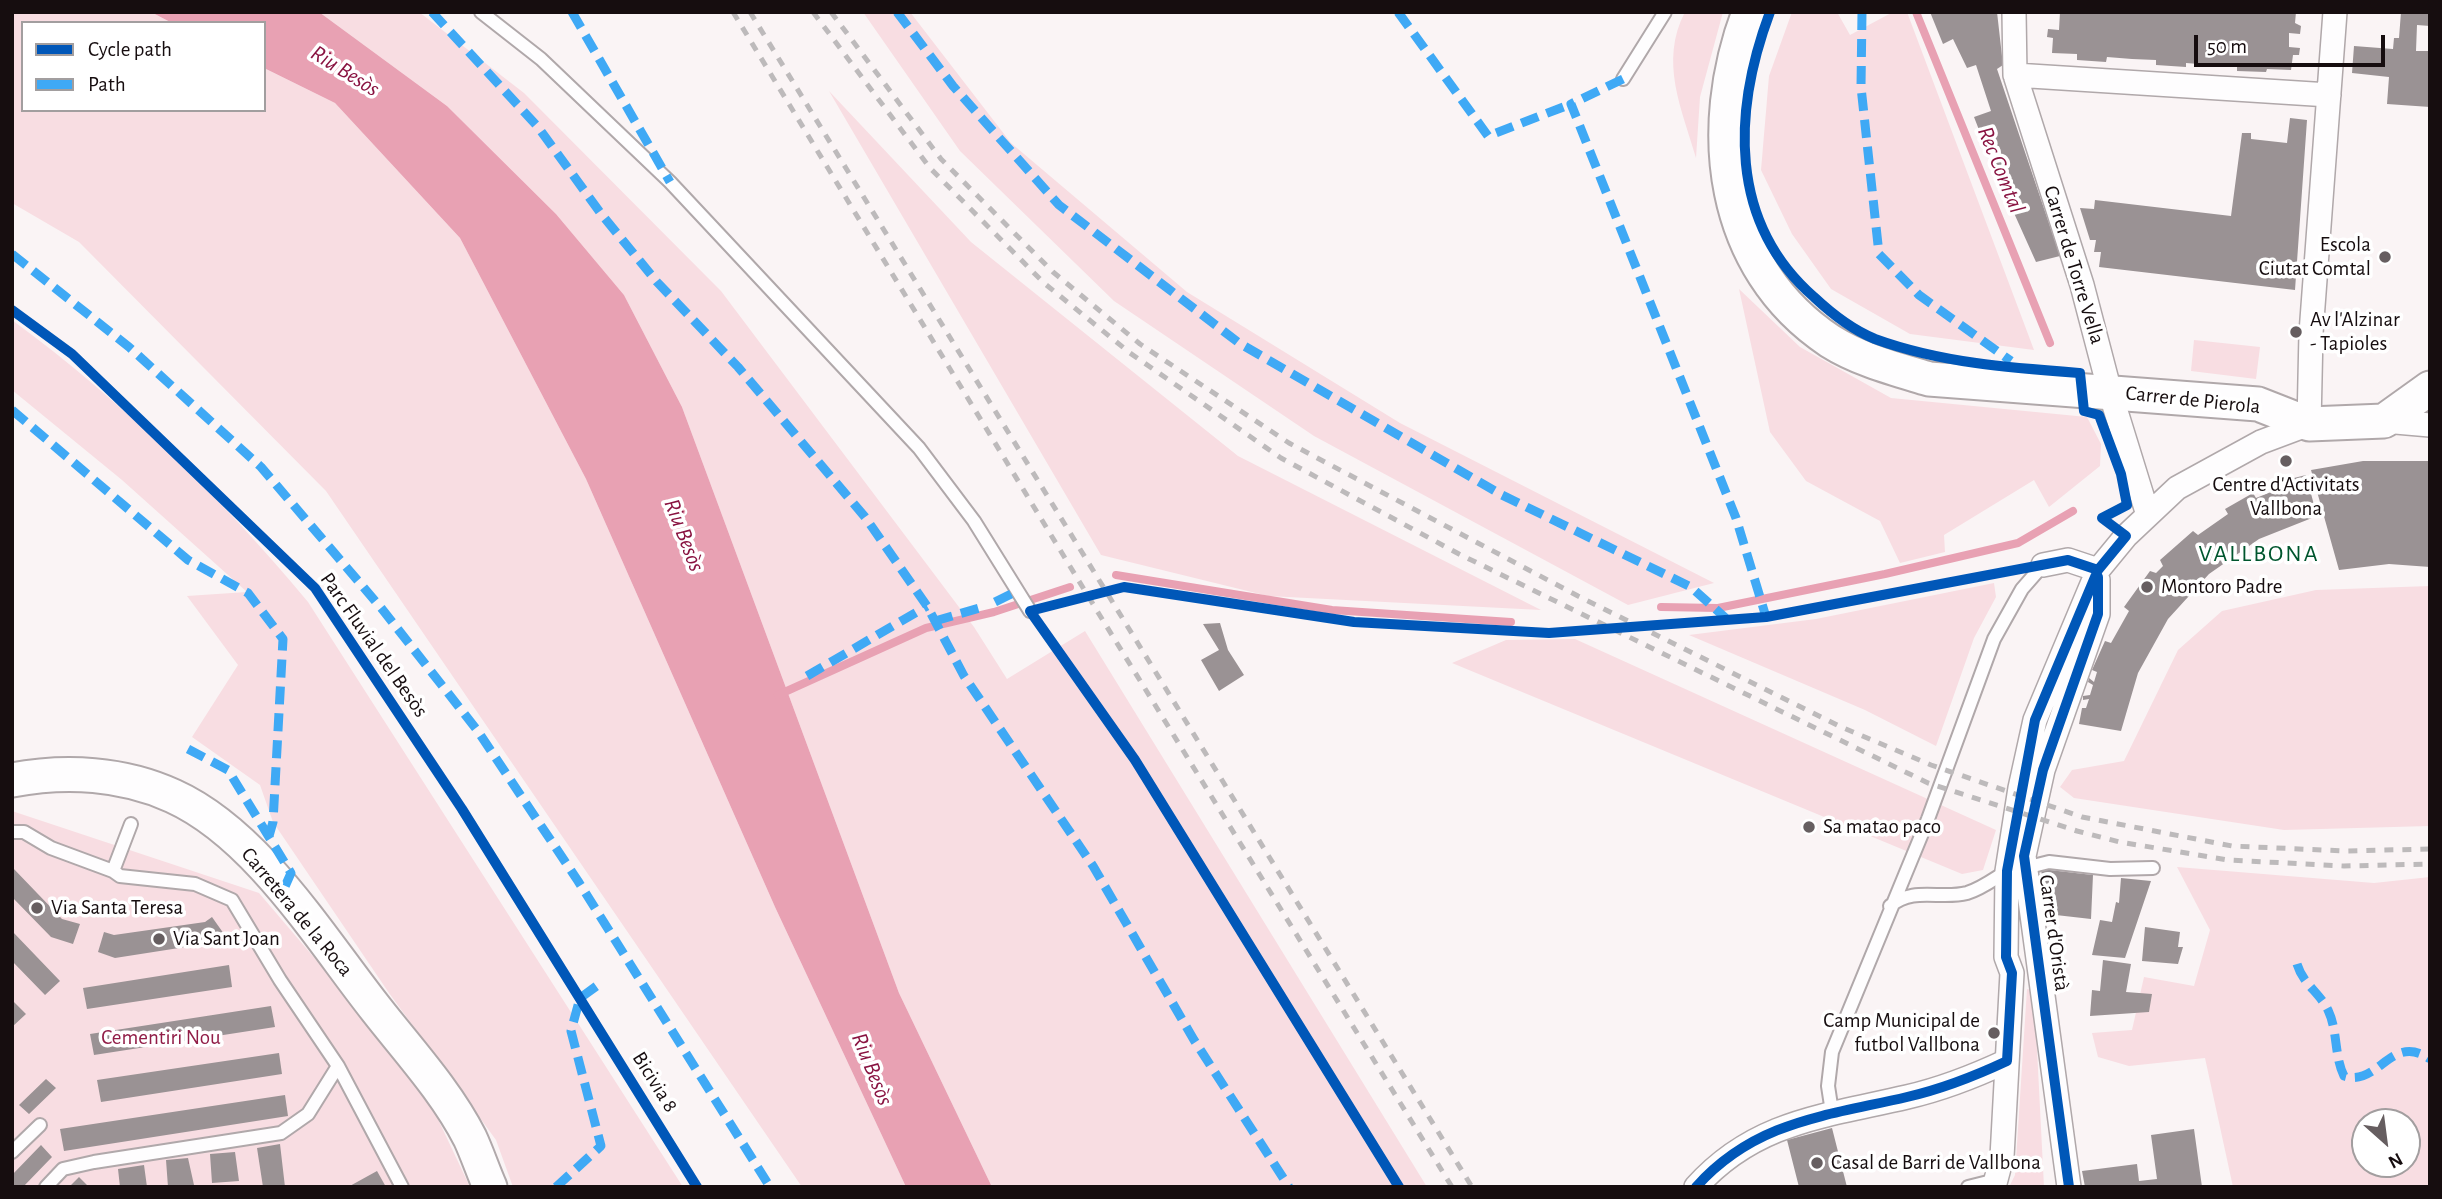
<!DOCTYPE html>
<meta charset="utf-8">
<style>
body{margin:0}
#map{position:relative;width:2442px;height:1199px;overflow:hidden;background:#faf4f5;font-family:"Alegreya Sans",sans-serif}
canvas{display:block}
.frame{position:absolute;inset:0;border:14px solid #160d0f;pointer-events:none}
.legend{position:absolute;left:21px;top:21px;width:245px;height:91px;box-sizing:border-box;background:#fff;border:2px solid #a29e9f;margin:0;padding:9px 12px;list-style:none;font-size:21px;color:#160d0f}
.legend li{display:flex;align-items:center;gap:14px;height:35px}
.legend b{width:35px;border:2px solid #a29e9f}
.north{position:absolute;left:2351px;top:1108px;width:70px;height:70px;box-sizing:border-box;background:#fff;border:2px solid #a29e9f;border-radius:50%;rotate:152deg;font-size:19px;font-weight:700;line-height:28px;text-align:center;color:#160d0f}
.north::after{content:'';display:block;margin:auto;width:24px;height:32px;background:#665e60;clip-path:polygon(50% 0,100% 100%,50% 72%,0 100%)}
.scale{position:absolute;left:2194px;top:35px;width:191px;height:32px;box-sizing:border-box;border:4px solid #160d0f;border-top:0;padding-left:9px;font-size:21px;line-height:24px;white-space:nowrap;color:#160d0f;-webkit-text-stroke:5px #fff;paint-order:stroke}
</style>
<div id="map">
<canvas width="2442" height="1199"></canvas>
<div class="frame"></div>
<ul class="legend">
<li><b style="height:9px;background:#0057b8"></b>Cycle path</li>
<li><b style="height:9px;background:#3fa9f5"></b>Path</li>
</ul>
<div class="north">N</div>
<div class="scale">50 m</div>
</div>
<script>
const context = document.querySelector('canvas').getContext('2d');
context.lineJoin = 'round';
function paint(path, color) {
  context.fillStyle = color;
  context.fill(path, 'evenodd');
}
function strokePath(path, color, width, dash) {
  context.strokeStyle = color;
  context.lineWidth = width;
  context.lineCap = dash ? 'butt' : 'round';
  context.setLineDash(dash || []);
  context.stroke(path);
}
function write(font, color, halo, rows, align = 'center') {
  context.font = font + ' "Alegreya Sans",sans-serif';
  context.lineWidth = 7;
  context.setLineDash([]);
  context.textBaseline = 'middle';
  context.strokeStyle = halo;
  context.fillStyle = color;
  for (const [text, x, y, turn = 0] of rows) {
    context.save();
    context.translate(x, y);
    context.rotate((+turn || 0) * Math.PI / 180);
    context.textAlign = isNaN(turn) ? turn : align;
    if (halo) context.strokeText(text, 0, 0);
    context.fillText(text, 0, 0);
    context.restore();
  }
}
const green = new Path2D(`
 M12,12h139l21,11h-149v87h241v-42l71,35 125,135 126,241 189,428 131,280h-104l-476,-696 -247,-249 -67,-39z
 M319,12h100l105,81 197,198 253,336 33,52 78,-48 342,556h-435l-93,-194 -217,-586 -58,-112 -68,-81 -109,-108z
 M863,12h47l101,131 176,149 213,131 314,160 -86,22 -314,-169 -200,-135 -154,-150z
 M1685,12h38l-23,85 -4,61c-14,-49 -37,-96 -11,-146z
 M1792,12h45l13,23 43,-23h14l127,338 -124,-16 -79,-45 -39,-55 -31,-64 8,-94z
 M829,91l142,151 267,214 303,154 -273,-14 -167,-41z
 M1739,289l61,58 91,51 196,19 14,27 -1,22 -51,41 -15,-27 -90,55 1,17 -45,11 -20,-42 -74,-40 -36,-49z
 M12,320c109,80 210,178 296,282l375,585h-170l-17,-47 -107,-147 -116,-171 -13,-37 -68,-48 46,-72 -51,-69 60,-4 -125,-112 -110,-90z
 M2194,340l66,7 -4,32 -65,-8z
 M1994,583l2,14 -22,41 -38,108 -71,-36 -176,-75 127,-16z
 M2430,586v240l-146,4 -210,-32 -14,-11 12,-17 52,-9 54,-111 44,-39 94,-21z
 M1575,639l421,191 -13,40 -21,4 -510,-211 54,-23z
 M12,811l247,82 128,150 49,72 34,72h-458z
 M2177,867l197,16 56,-6v310h-197l-28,-129 -76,8 -31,-9 -6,-24 40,-3 12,-53 50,9 16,-56zM2365,1122h42v42h-42z
 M2027,989l7,1 10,197h-35l6,-12z`);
const water = new Path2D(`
 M151,12h168l128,94 109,108 68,81 58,112 217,586 93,194h-86l-131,-280 -189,-428 -126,-241 -125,-135 -71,-35v-45h-92z`);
const stream = new Path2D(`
 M1916,12l134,331
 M1116,575l216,35 179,12
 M1661,607l57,1 167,-34 133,-31 55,-32
 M778,695l148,-67 68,-16 76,-25`);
const building = new Path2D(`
 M1930,12h67l6,53 -6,4 63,187 -24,6 -45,-100 11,-4 -3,-12 -5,1 1,5 -7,1 -14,-36 17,-6 -15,-46 -9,3 -14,-29 -10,5z
 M2060,12h236l-1,11 6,3 -1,8 -11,-1v14l11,1 -1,7h-6l-2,15 -24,-1 -1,3 -29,-1v-4l-51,-4v4l-30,-2v-5l-24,-1 -25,-2 -1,5 -29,-2v-6l-25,-1 1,-15 -6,-1 1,-8 11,1z
 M2401,12h29v14l-13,-1 -1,26h14v56l-43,-3 2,-27 -37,-4 2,-27 39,3 1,-11h5z
 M2290,118l17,2 -12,170 -196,-23 2,-15h-7l2,-12h-6l-10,-32 14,1 1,-9 136,16 11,-83h9v6l36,4z
 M2363,461h67v106l-41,-3 -50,6 -28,-100z
 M2306,475l11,41 -58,23 -50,35 -41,45 -30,54 -17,58 -42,-7 3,-16h4l3,-9 -6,1v-4l7,-1 3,-10 -5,-3 1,-4 5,4 3,-10 -5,-2 13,-29 6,2 18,-32 -5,-4 26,-36 6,2 7,-7 -3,-6 33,-29 5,4 30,-21 -3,-5 28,-16 3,5 35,-14 -1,-5z
 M1220,623l8,27 16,25 -25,16 -18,-31 18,-10 -16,-26z
 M12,867l50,52 18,5 -7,20 -22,-7 -39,-40z
 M2041,869l52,6 -2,44 -44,-5z
 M2121,878l30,3 -26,77 -33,-3 8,-35 12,2 4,-20 3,1z
 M212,917l12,17 -13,9 -96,15 -17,-6 6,-20 10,3 91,-13z
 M2145,927l35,5 -2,15h5l-5,17 -36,-3z
 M12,931l48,50 -15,14 -33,-34z
 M2103,960l28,4 -5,28 26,2 -3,18 -59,4 2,-26 8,1z
 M229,965l3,22 -145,22 -4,-21z
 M12,1000l14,14 -14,13z
 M271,1006l4,21 -181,28 -4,-21z
 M279,1053l3,21 -181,28 -4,-22z
 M46,1079l10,9 -27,26 -10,-9z
 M285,1095l3,21 -224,35 -4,-22z
 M1832,1128l15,59h-48l-12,-47z
 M2194,1129l8,58h-117l-3,-16 55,-7 2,17 18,-2 -6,-44z
 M280,1144l5,43h-22l-6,-39z
 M41,1145l11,12 -29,30h-11v-12z
 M235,1152l4,29 -27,2 -2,-29z
 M188,1158l6,27 -26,2 -2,-27z
 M144,1165l3,22h-27l-2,-18z
 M377,1171l9,16h-38z
 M79,1177l10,10h-20z`);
const lane = new Path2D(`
 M481,12l60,47 129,123 249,266 55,73 56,90
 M1623,79l42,-67
 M131,824l-18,47 7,5 75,8 37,16 48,80 58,86 64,121
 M12,832h12l27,16 62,23
 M2025,868l24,-6 61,7 43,-1
 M1890,906c24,-20 50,-6 77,-13 14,-4 27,-14 40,-22
 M1832,1112l-4,-26 4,-34 96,-233 66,-180 28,-50 21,-24
 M12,1152l28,-27
 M46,1187l17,-18 31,-7 187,-29 27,-19 30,-48
 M1968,1187l28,-7`);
const street = new Path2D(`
 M2014,12l1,63 67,210 28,107 38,123
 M2015,75l314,20
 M2384,421l46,4
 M2043,565l25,-5 30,10
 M1696,1187c59,-66 130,-71 211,-90 35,-8 68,-21 100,-36
 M1994,1187l8,-30 10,-184 -6,-16 1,-86 13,-83 15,-68 63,-150 28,-34 51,-48 84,-46 48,-18 2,-91 24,-321
 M2069,1187l-45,-331 19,-86 55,-156v-34`);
const secondary = new Path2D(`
 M1749,12c-44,116 -30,255 81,329 30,19 66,28 99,38l329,25 51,20 75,-3 46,-33
 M12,780c54,-10 111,-7 161,16 84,38 147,142 203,213 32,41 70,82 94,129 7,15 13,33 20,49`);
const rail = new Path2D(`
 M733,12l366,602 353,573
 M750,12l722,1175
 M813,12l117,156 114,115 86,70 151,105 178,96 469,229 149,48 43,11 108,18 116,6 86,-2
 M831,12l110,147 112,113 87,72 149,99 289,153 261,130 92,39 151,52 150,29 113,5 85,-2`);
const quiet = new Path2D(`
 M432,12l106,115 64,88 55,67 81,85 127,150 62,89 37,70 129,190 101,174 95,147
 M572,12l98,170
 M897,12l56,74 106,119 180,138 263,152 189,92 38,34
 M1398,12l90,124 83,-32
 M1862,12l-1,75 18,167 40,41 92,66
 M1623,79l-52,25 165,414 30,99
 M12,254l117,93 132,120 121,142 95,121 101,151 192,306
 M12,410l176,150 60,33 35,46 -10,183 -4,14
 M995,602l20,-10
 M935,621l48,-14
 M807,676l120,-70
 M188,749l40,21 63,103 -8,18
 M2297,964c6,20 22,28 31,46 10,21 6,46 16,66 35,11 47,-44 86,-17
 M556,1187l45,-41 -30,-115 9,-33 18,-13`);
const cycleway = new Path2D(`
 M12,310l60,44 243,234 147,221 235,378
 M1399,1187l-264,-427 -105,-149 94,-24 230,35 195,11 217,-16 302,-57 30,10
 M1696,1187c59,-66 130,-71 211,-90 35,-8 68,-21 100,-36l5,-88 -6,-16 1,-86 28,-151 63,-150 28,-34 -24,-18 25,-13 -6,-31 -22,-59 -15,-4 -4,-38c-69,-5 -139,-10 -205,-34 -22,-9 -44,-26 -61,-42 -86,-75 -81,-186 -44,-285
 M2069,1187l-45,-331 19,-86 55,-156v-37`);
const markers = [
 [2385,257,7,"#665e60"],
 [2296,332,7,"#665e60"],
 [2286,461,7,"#665e60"],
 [2147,587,7,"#665e60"],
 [1809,827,7,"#665e60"],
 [37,908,7,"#665e60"],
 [159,939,7,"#665e60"],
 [1994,1033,7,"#665e60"],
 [1817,1163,7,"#665e60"]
];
const poiNames = [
 ["Escola",2371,245,"right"],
 ["Ciutat Comtal",2371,269,"right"],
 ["Av l'Alzinar",2310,320],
 ["- Tapioles",2310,344],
 ["Centre d'Activitats",2286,485,"center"],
 ["Vallbona",2286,509,"center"],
 ["Montoro Padre",2161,587],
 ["Sa matao paco",1823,827],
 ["Via Santa Teresa",51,908],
 ["Via Sant Joan",173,939],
 ["Camp Municipal de",1980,1021,"right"],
 ["futbol Vallbona",1980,1045,"right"],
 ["Casal de Barri de Vallbona",1831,1163]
];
const streetNames = [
 ["Carrer de Torre Vella",2074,265,73],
 ["Carrer de Pierola",2193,400,6],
 ["Parc Fluvial del Besòs",374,645,55],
 ["Carretera de la Roca",297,912,50],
 ["Carrer d'Oristà",2054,933,82],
 ["Bicivia 8",655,1082,58]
];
const parkNames = [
 ["Cementiri Nou",161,1038]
];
const waterNames = [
 ["Riu Besòs",345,71,32],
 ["Rec Comtal",2001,170,68],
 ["Riu Besòs",684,535,69],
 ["Riu Besòs",872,1069,68]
];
const quarterNames = [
 ["VALLBONA",2259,554]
];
paint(green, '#f8dde2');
paint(water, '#e8a1b3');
strokePath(stream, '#e8a1b3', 8);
paint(building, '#9a9294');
strokePath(lane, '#b0a8aa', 16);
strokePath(street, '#b0a8aa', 26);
strokePath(secondary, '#b0a8aa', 37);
strokePath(lane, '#fefdfe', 12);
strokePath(street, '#fefdfe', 23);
strokePath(secondary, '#fefdfe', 33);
strokePath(rail, '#bdbabb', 5, [9, 9]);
strokePath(quiet, '#3fa9f5', 9, [18, 9]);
strokePath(cycleway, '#0057b8', 10);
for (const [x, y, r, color] of markers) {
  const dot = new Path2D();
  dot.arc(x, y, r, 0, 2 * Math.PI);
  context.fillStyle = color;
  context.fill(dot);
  strokePath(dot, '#fff', 2.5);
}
write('21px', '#160d0f', '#fff', poiNames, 'left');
write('21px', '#160d0f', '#fff', streetNames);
write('21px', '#911d47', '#fff', parkNames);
write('italic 23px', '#891341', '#fff', waterNames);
context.letterSpacing = '2px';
write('24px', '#00562e', '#fff', quarterNames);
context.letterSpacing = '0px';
</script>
